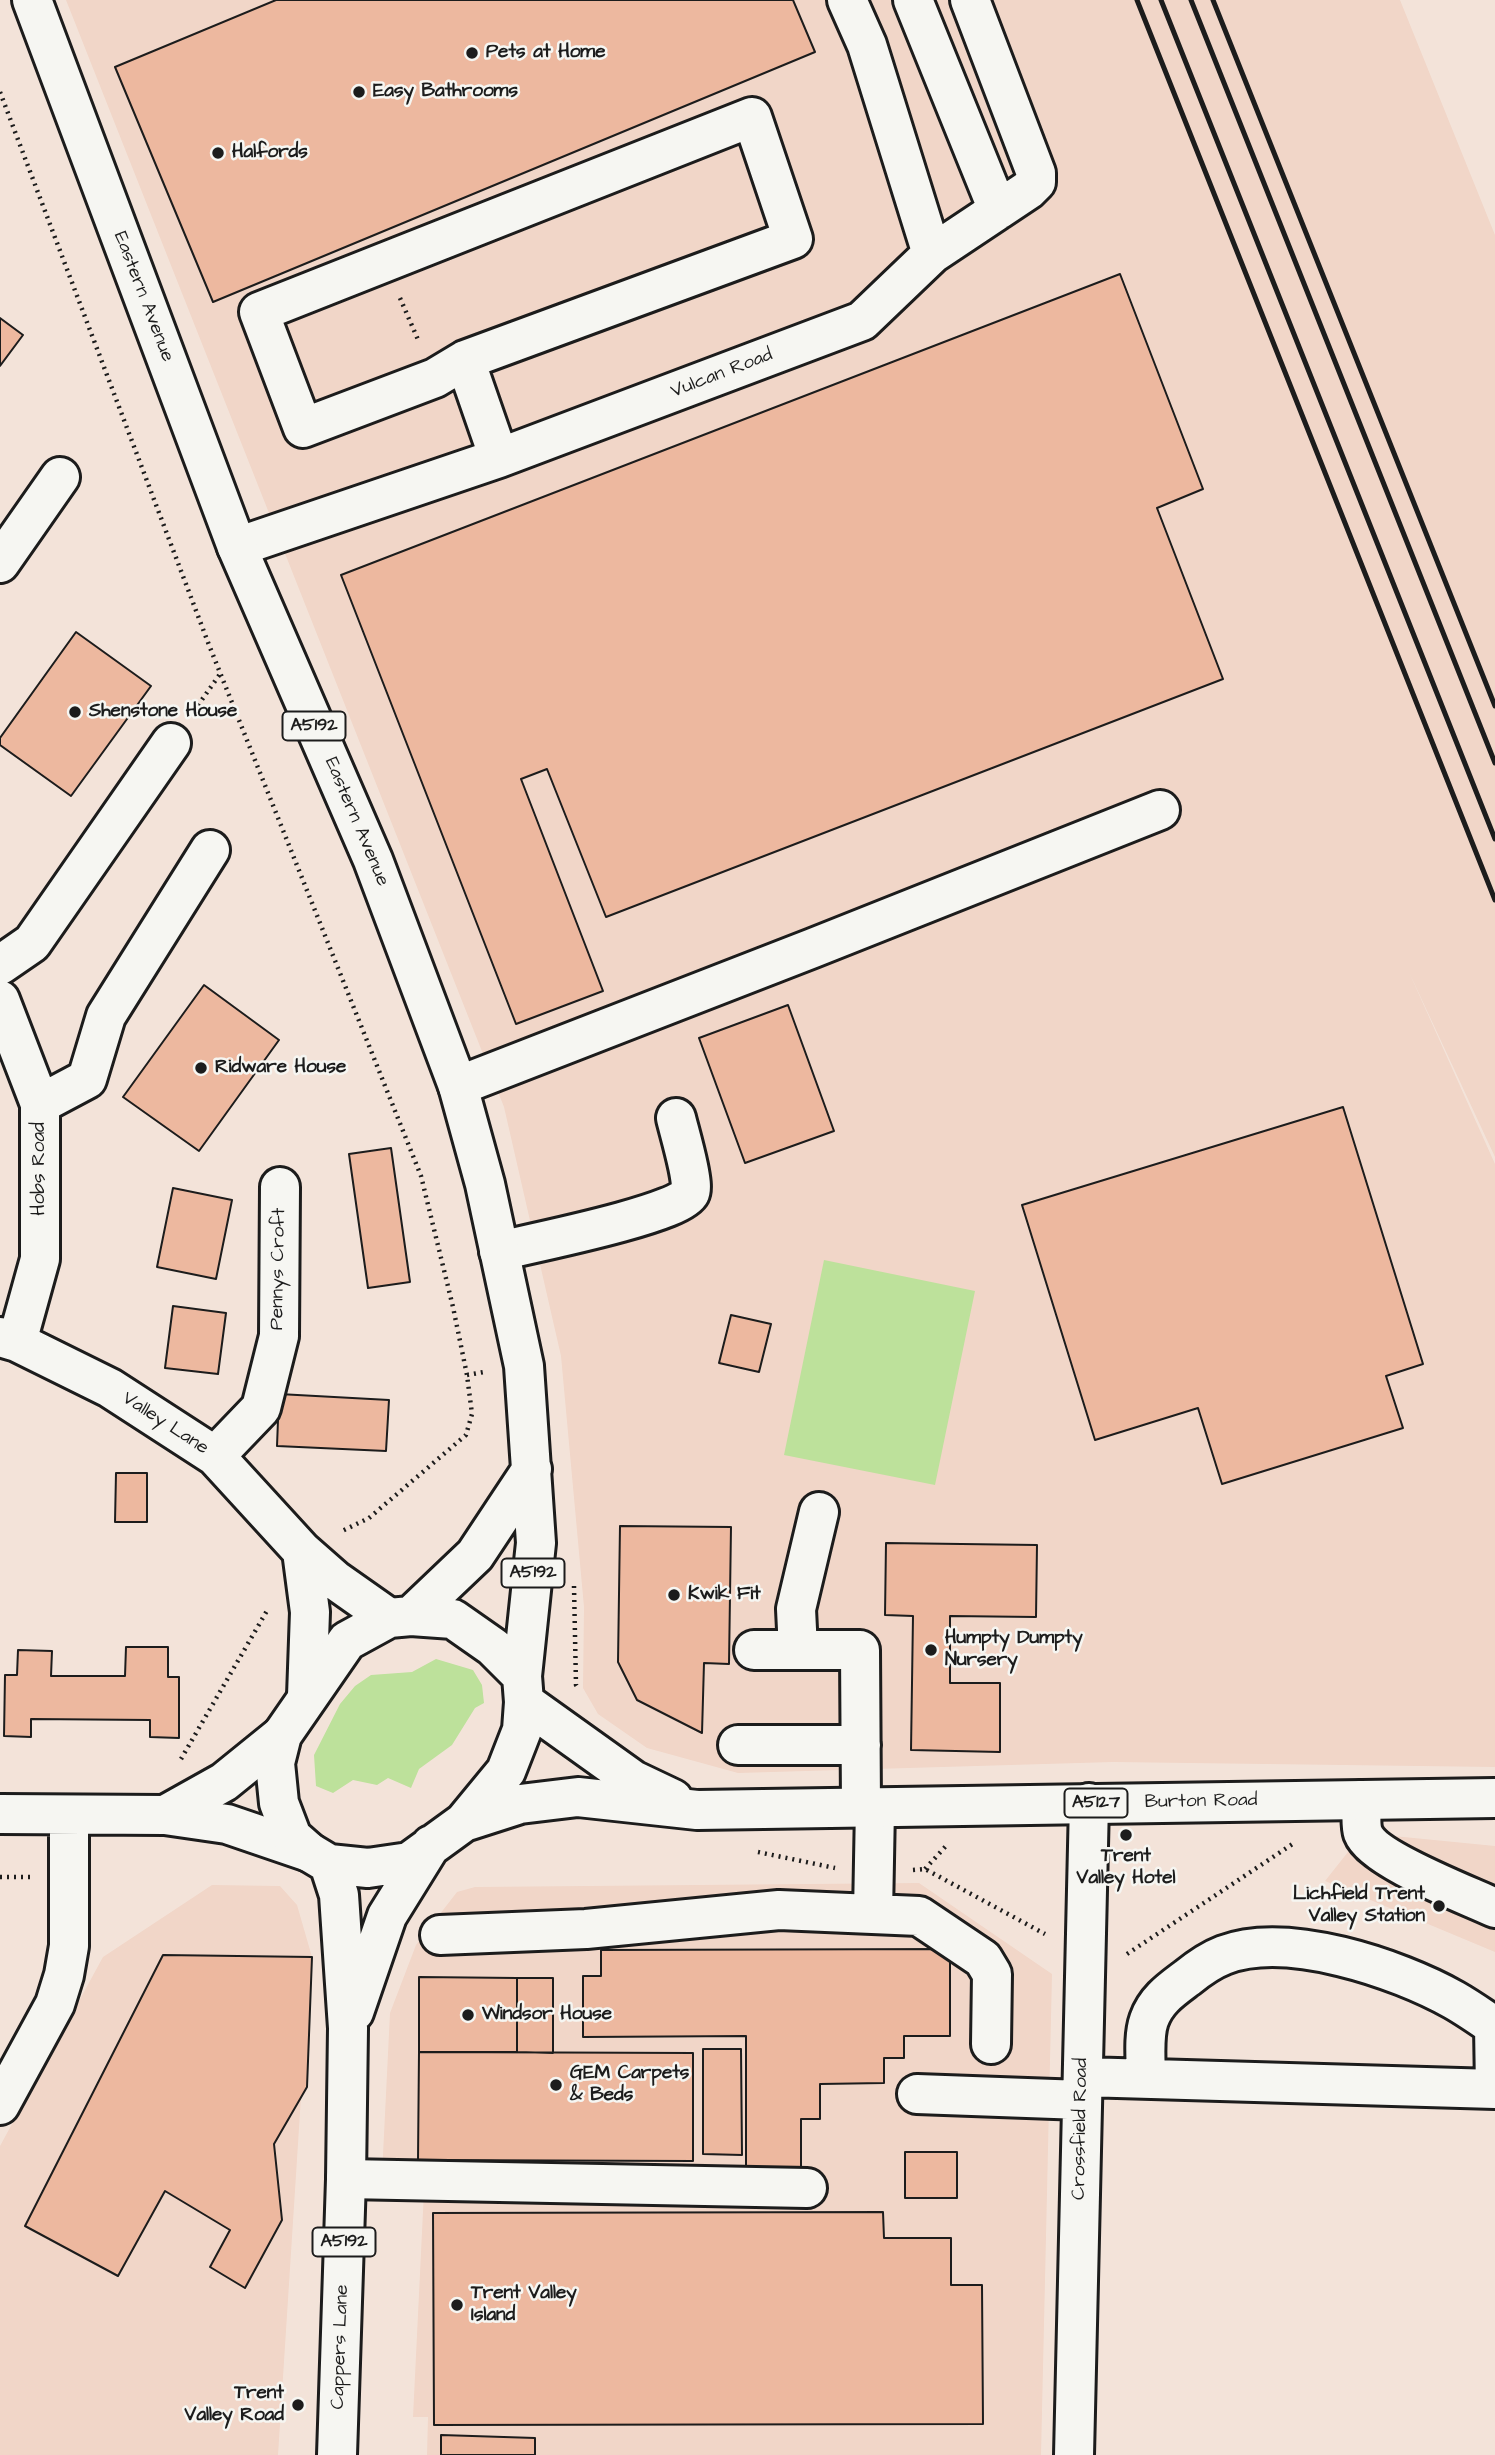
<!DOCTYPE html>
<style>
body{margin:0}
canvas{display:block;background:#f3e3d9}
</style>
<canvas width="1495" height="2455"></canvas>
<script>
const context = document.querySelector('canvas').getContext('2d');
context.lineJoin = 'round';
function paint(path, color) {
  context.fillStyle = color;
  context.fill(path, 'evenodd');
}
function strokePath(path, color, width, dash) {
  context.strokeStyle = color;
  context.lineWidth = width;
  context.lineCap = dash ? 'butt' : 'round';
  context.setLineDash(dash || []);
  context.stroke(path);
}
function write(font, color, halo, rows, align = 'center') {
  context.font = font + ' "Architects Daughter",sans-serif';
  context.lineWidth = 5;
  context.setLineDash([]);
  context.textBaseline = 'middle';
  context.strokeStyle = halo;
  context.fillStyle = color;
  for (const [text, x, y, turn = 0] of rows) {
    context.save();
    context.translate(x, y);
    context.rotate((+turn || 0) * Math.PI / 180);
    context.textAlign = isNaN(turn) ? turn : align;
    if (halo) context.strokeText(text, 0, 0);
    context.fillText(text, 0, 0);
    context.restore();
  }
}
const built = new Path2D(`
 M66,0h1334l95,235v922l-87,-187 87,194v603l-382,-5 -375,11 -91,-25 -49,-34 -15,-26 1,-81 -23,-251 -57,-249z
 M1363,1833l132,13v106l-170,-71z
 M919,1883l133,91 -11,481h-614l1,-38h-15l11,-226 -43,4 9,-182 26,-68 41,-53 18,-5z
 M212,1885l68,1 17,19 15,52 -5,130 -6,10 -23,358h-278v-309l103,-189z`);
const green = new Path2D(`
 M824,1260l151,31 -40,194 -151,-30z
 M436,1659l37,11 9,15 2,18 -9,5 -23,37 -33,24 -8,19 -23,-10 -11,7 -24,-5 -20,13 -17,-7 -2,-31 26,-51 15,-18 16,-11 41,-3z`);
const building = new Path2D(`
 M276,0h517l22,52 -602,250 -98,-235z
 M1120,274l83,215 -46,19 66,171 -617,238 -59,-148 -26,10 82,212 -87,33 -175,-449z
 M0,318l23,17 -23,31z
 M76,632l75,54 -80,110 -71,-51v-7z
 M204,985l75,55 -80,111 -76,-54z
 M788,1005l46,126 -89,32 -46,-125z
 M1343,1107l80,257 -37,12 17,52 -181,56 -24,-76 -103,32 -73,-235z
 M391,1148l19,134 -42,6 -19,-134z
 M173,1188l59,12 -16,79 -59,-12z
 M173,1306l53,7 -8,61 -53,-6z
 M731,1315l40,9 -12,48 -40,-9z
 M279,1394l110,6 -3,51 -109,-5z
 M116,1473h31v49h-32z
 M620,1526l111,1 -2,137 -25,-1 -2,70 -65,-33 -19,-38z
 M886,1543l151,2 -1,72 -86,-1v67h50v69l-89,-2 2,-134 -28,-1z
 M126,1647h42v30h11v61l-29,-1v-17l-119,-1v18l-27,-1 1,-61h12l1,-25 34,1 -1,25h74z
 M950,1949v87h-46v22h-20v25l-64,1v35h-19v53h-55v-136l-163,1v-61h18v-26z
 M163,1955l149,2 -5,130 -33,57 8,76 -37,68 -35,-21 20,-37 -65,-39 -47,85 -93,-50z
 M419,1977l98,1v74h-98z
 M517,1978h36v75l-36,-1z
 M703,2049h38l1,106 -39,-1z
 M419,2052l274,1v108l-275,-1z
 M905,2152h52v46h-52z
 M883,2212l1,26h67v47h31l1,139 -549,1 -1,-212z
 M441,2435l94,3v17h-94z`);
const path = new Path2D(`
 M0,92l209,553 212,531 32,131 14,68 5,39 -6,21 -97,83 -29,14
 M400,298l19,44
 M194,711l26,-37
 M467,1375l17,-3
 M574,1586l2,99 2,3
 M181,1759l87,-150
 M758,1852l77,16
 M925,1869l21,-23
 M913,1870l12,-1 120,65
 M0,1877h31
 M1127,1954l167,-111`);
const minor = new Path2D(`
 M913,0l85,210
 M752,117l41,122 -328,121 -30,18 -132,50 -44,-116z
 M932,254l96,-64 8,-8v-9l-66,-173
 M465,360l34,98
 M237,547l262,-89 363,-137 70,-67 -65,-209 -20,-45
 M0,563l60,-86
 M0,965l32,-22 139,-200
 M0,1000l40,104v155l-23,83
 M458,1086l355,-138 347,-138
 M40,1104l47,-25 19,-63 104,-166
 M499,1251c29,-7 181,-37 191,-58 5,-9 -11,-62 -14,-75
 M0,1337l17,5 93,46 105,68 87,95 33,29 54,38
 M215,1456l46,-48 18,-72 1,-149
 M302,1551l8,61 -3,84
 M754,1650h106l1,157
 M798,1650l-2,-41 23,-97
 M738,1745h123
 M1362,1800c0,10 -2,24 1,33 10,27 105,62 132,75
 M0,1814l165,1 62,9 82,28
 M165,1815l59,-33 58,-47
 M873,1914l2,-107
 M440,1935l146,-6 193,-19 140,6 64,43 9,15 -1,70
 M1083,2077l412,12 -1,-63c-13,-9 -26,-18 -40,-26 -57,-32 -167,-69 -230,-45 -13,5 -26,14 -37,23 -16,12 -31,22 -38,42 -6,17 -3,41 -3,59
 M917,2094l165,6
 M0,2105l55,-101 9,-29 5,-29v-131
 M346,2179l461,9
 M1074,2455l15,-652`);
const highway = new Path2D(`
 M32,0l205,547 136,313 85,226 27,98 39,182 12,177 -14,133 2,26 -2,28 -16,41 -42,51
 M411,1616l64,-61 57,-86
 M522,1676l-29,-29 -40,-28 -42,-3 -22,2 -42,23 -65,94 -7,28 4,40 13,34 17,15 20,12 39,4 41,-6 55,-40 56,-18 58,-7 119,13 798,-12
 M524,1702l109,78 40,19
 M329,1864l10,31 9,133 -2,151 -9,276
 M354,2012l33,-96 44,-71`);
const rail = new Path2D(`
 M1137,0l358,900
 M1161,0l334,839
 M1191,0l304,763
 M1213,0l282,706`);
const markers = [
 [472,53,7,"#1c1c1c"],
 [359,92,7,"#1c1c1c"],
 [218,153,7,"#1c1c1c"],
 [75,712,7,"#1c1c1c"],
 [201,1068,7,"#1c1c1c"],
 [674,1595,7,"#1c1c1c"],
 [931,1650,7,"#1c1c1c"],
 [1126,1835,7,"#1c1c1c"],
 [1439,1906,7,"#1c1c1c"],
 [468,2015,7,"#1c1c1c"],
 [556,2085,7,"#1c1c1c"],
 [457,2305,7,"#1c1c1c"],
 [298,2405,7,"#1c1c1c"]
];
const shields = [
 [314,726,63],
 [533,1573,63],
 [1096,1803,63],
 [344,2242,63]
];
const shieldNames = [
 ["A5192",314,726],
 ["A5192",533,1573],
 ["A5127",1096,1803],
 ["A5192",344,2242]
];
const poiNames = [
 ["Pets at Home",486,53],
 ["Easy Bathrooms",373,92],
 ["Halfords",232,153],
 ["Shenstone House",89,712],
 ["Ridware House",215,1068],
 ["Kwik Fit",688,1595],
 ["Humpty Dumpty",945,1639],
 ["Nursery",945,1661],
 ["Trent",1126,1857,"center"],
 ["Valley Hotel",1126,1879,"center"],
 ["Lichfield Trent",1425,1895,"right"],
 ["Valley Station",1425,1917,"right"],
 ["Windsor House",482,2015],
 ["GEM Carpets",570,2074],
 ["& Beds",570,2096],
 ["Trent Valley",471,2294],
 ["Island",471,2316],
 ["Trent",284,2394,"right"],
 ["Valley Road",284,2416,"right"]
];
const streetNames = [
 ["Eastern Avenue",143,297,69],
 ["Vulcan Road",722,374,-21],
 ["Eastern Avenue",356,822,67],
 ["Hobs Road",40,1169,-90],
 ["Pennys Croft",279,1269,-89],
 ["Valley Lane",165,1424,33],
 ["Burton Road",1201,1802,-1],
 ["Crossfield Road",1081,2129,-89],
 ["Cappers Lane",341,2347,-88]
];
paint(built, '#f1d6c8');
paint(green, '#bde19b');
paint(building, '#edb89f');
strokePath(building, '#1c1c1c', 2);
strokePath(minor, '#1c1c1c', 44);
strokePath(highway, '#1c1c1c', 44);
strokePath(path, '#1c1c1c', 4.5, [2, 5]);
strokePath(minor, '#f6f6f2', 38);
strokePath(highway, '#f6f6f2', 38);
strokePath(rail, '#1c1c1c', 5);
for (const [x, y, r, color] of markers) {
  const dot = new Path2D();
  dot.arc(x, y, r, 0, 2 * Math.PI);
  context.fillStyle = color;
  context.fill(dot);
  strokePath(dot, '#f6f6f2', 2.5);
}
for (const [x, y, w] of shields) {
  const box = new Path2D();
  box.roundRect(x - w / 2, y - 14.5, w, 29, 5);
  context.fillStyle = '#f6f6f2';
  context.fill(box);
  strokePath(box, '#1c1c1c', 2);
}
write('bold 18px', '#1c1c1c', null, shieldNames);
write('bold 19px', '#1c1c1c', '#f6f6f2', poiNames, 'left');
write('19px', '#1c1c1c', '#f6f6f2', streetNames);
</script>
